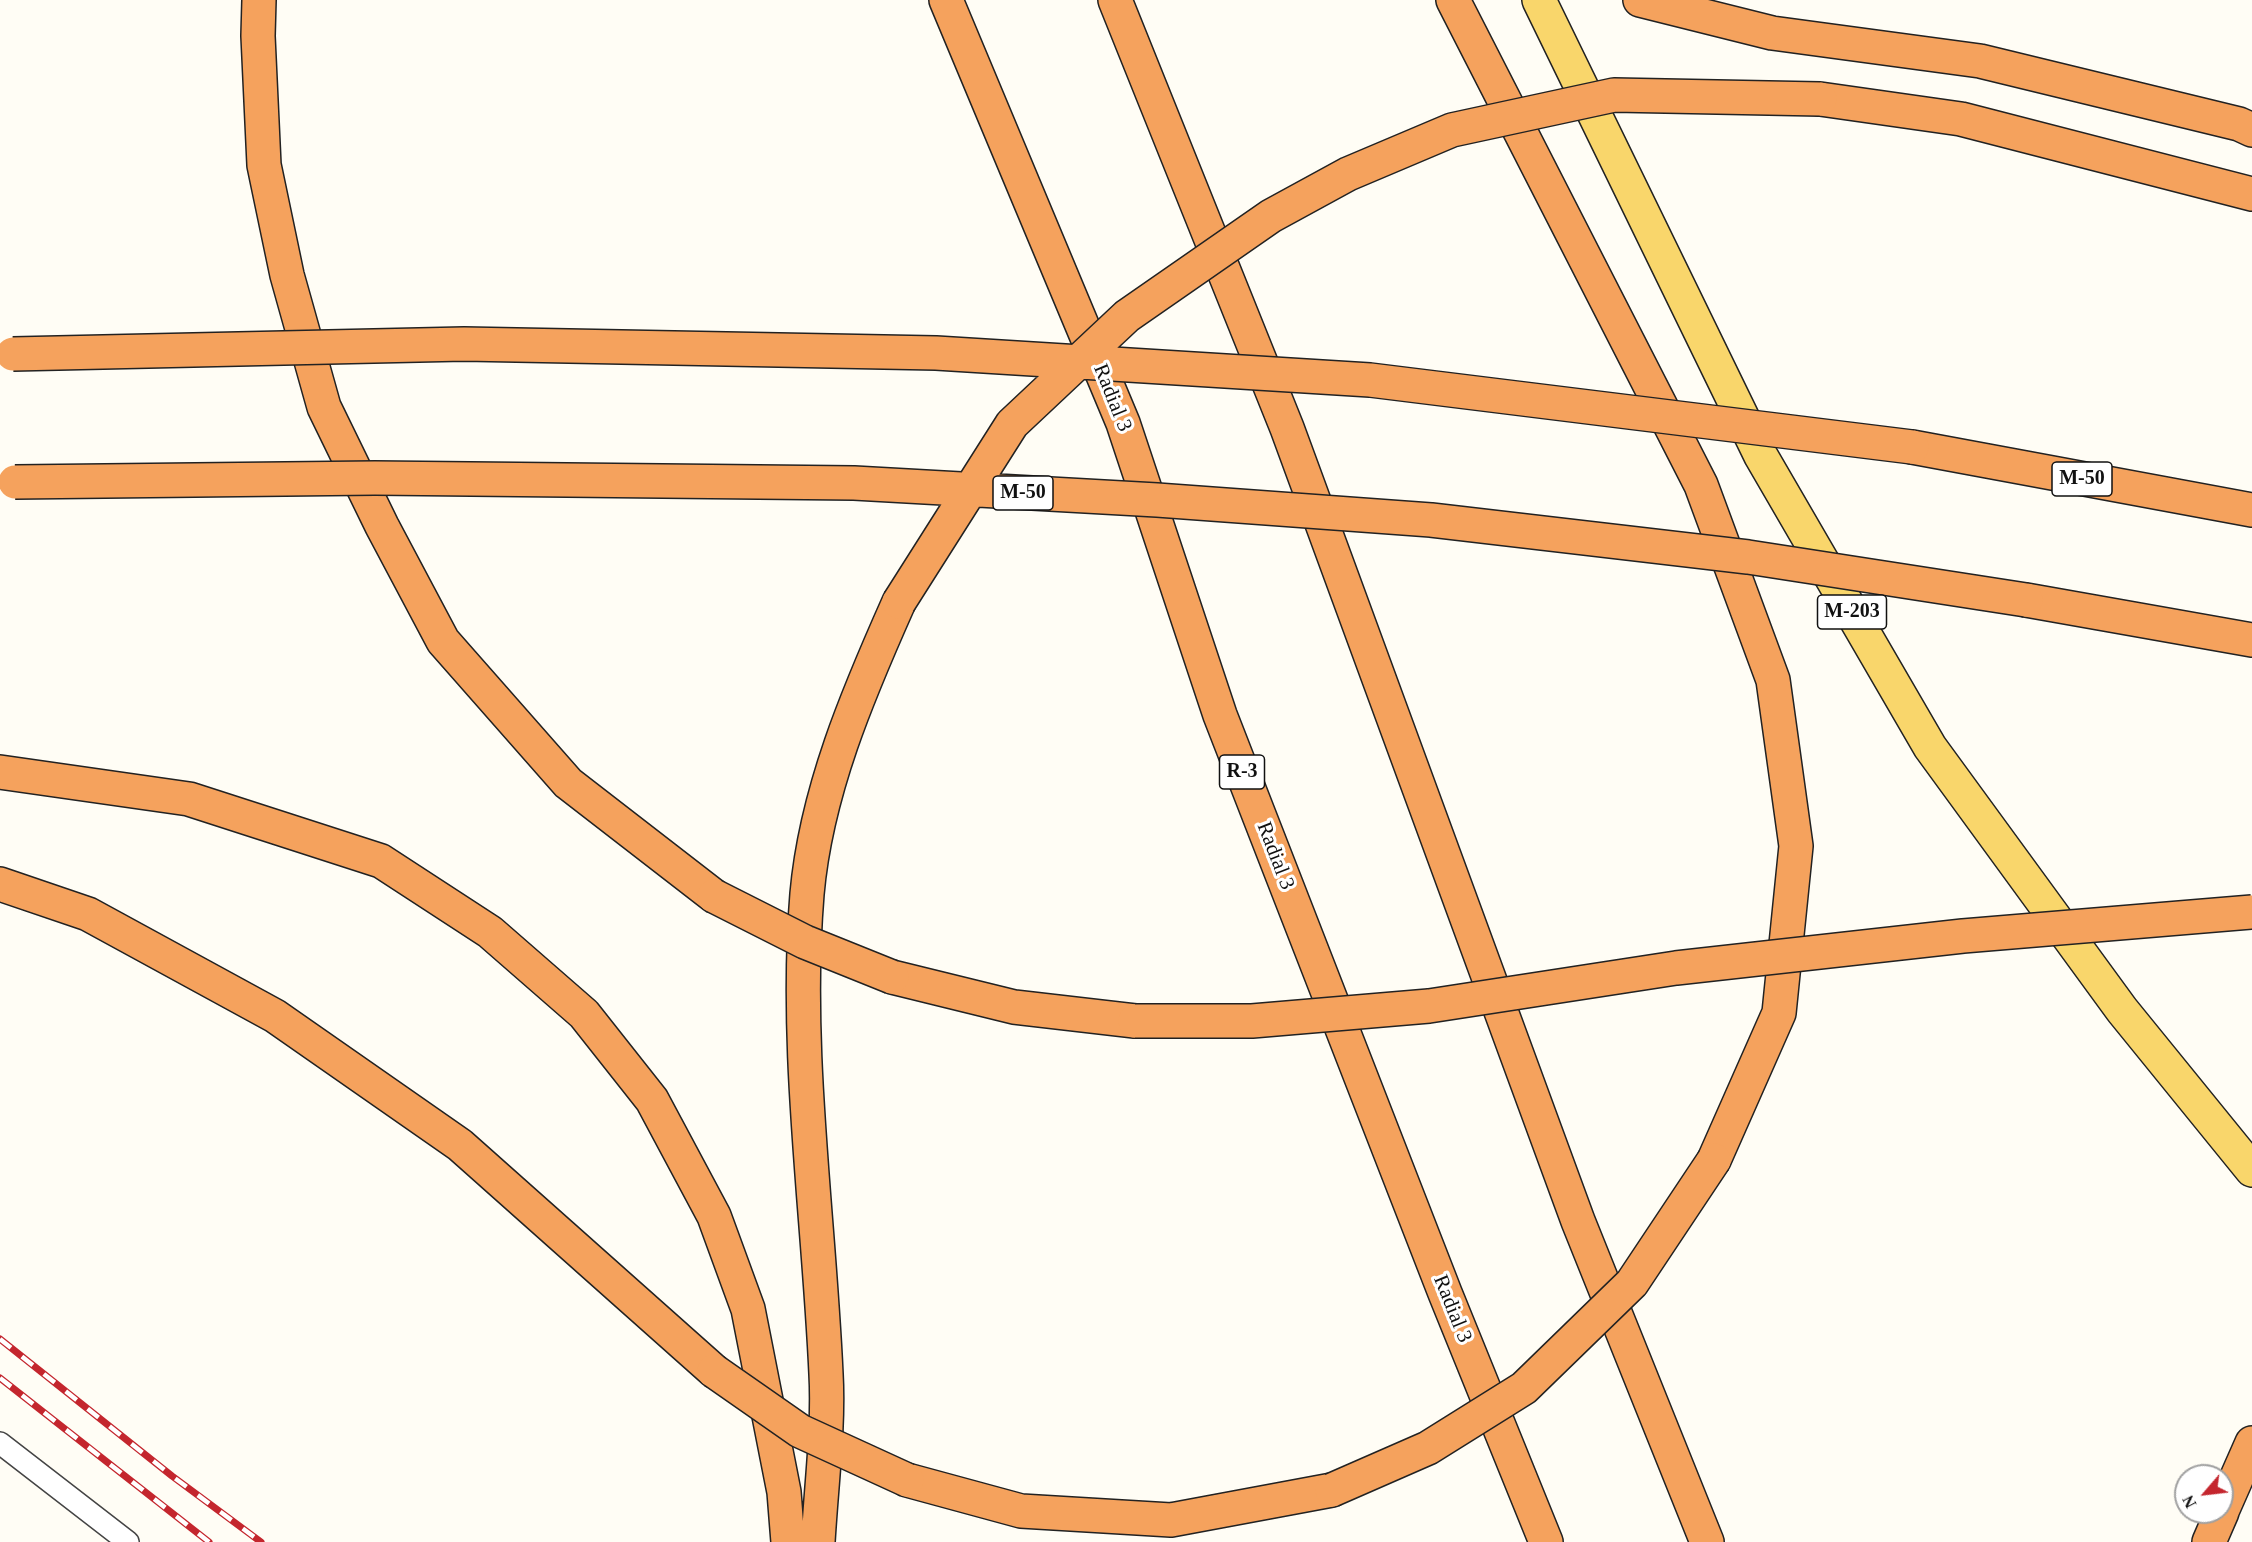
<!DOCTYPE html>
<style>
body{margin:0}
#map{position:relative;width:2252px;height:1542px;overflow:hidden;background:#fffdf5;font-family:Georgia,serif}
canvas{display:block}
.north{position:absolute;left:2174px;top:1464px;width:60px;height:60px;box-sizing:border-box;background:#fff;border:2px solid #a0a0a0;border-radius:50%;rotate:242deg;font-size:16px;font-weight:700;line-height:24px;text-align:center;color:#111}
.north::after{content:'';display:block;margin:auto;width:21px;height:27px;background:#c4262e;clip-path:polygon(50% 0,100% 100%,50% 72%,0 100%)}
</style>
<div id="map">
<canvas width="2252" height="1542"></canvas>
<div class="north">N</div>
</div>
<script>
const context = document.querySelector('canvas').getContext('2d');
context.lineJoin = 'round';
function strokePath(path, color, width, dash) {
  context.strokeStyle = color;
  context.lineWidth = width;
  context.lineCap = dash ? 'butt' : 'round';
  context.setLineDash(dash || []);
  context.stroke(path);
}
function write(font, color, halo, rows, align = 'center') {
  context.font = font + ' Georgia,serif';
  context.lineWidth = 6;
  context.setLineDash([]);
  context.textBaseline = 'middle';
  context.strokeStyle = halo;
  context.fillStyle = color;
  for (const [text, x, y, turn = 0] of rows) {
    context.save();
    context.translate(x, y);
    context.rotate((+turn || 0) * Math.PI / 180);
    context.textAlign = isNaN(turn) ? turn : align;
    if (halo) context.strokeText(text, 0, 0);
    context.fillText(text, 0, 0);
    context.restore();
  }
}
const service = new Path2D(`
 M0,1443l128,99`);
const primary = new Path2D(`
 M1539,0l222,456 169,291 192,263 130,160`);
const motorway = new Path2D(`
 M259,0l-1,36 6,129 23,110 37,132 58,119 61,115 125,142 146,113
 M946,0l177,423 97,292 225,578 101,249
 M1115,0l172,428 291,793 129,321
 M1453,0l248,485 72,195 23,166 -17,167 -65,147
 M1640,0l132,33 208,28 259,63 13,6
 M1820,99l141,20 291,75
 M1912,447l340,63
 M2026,600l226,40
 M0,772l189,27 192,62 109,71 94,82 68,86 62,116 34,93 36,183 4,50
 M0,884l88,30 187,102 185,129 254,226
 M892,977l122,30 121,14
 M907,1480l114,31 150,9 161,-30
 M2222,1511l30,-68
 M818,1542c3,-53 11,-116 8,-168 -7,-158 -32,-323 -19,-480 9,-102 51,-200 92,-292
 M2209,1542l13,-30`);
const rail = new Path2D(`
 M0,1339l172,137 89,66
 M0,1378l209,164`);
const motorwayBridge = new Path2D(`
 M13,354l451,-10 472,9 434,27 542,67
 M15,482l360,-4 479,5 303,17 274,20 317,37 278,43
 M899,602l113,-178 115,-108 144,-100 77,-42 104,-44 162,-35 206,4
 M714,896l91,46 87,35
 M1135,1021h117l177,-15 247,-38 287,-32 289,-24
 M714,1371l86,60 107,49
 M1332,1490l96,-42 96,-60 108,-105 82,-123`);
const shields = [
 [2082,479,60],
 [1023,493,60],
 [1852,612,69],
 [1242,772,45]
];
const shieldNames = [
 ["M-50",2082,479],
 ["M-50",1023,493],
 ["M-203",1852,612],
 ["R-3",1242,772]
];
const streetNames = [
 ["Radial 3",1112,398,68],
 ["Radial 3",1275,856,69],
 ["Radial 3",1452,1309,68]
];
strokePath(service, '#444', 24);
strokePath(primary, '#222', 36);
strokePath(motorway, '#222', 36);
strokePath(service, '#fff', 21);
strokePath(primary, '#f9d66b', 33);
strokePath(motorway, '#f5a25d', 33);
strokePath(rail, '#c4262e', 7);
strokePath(rail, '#fff', 4.5, [14]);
strokePath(motorwayBridge, '#222', 36, []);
strokePath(motorwayBridge, '#f5a25d', 33);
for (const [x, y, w] of shields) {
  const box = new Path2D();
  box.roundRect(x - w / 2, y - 17, w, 34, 4.5);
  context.fillStyle = '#fff';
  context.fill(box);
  strokePath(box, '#111', 1.5);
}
write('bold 20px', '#111', null, shieldNames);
write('21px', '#111', '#fff', streetNames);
</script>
